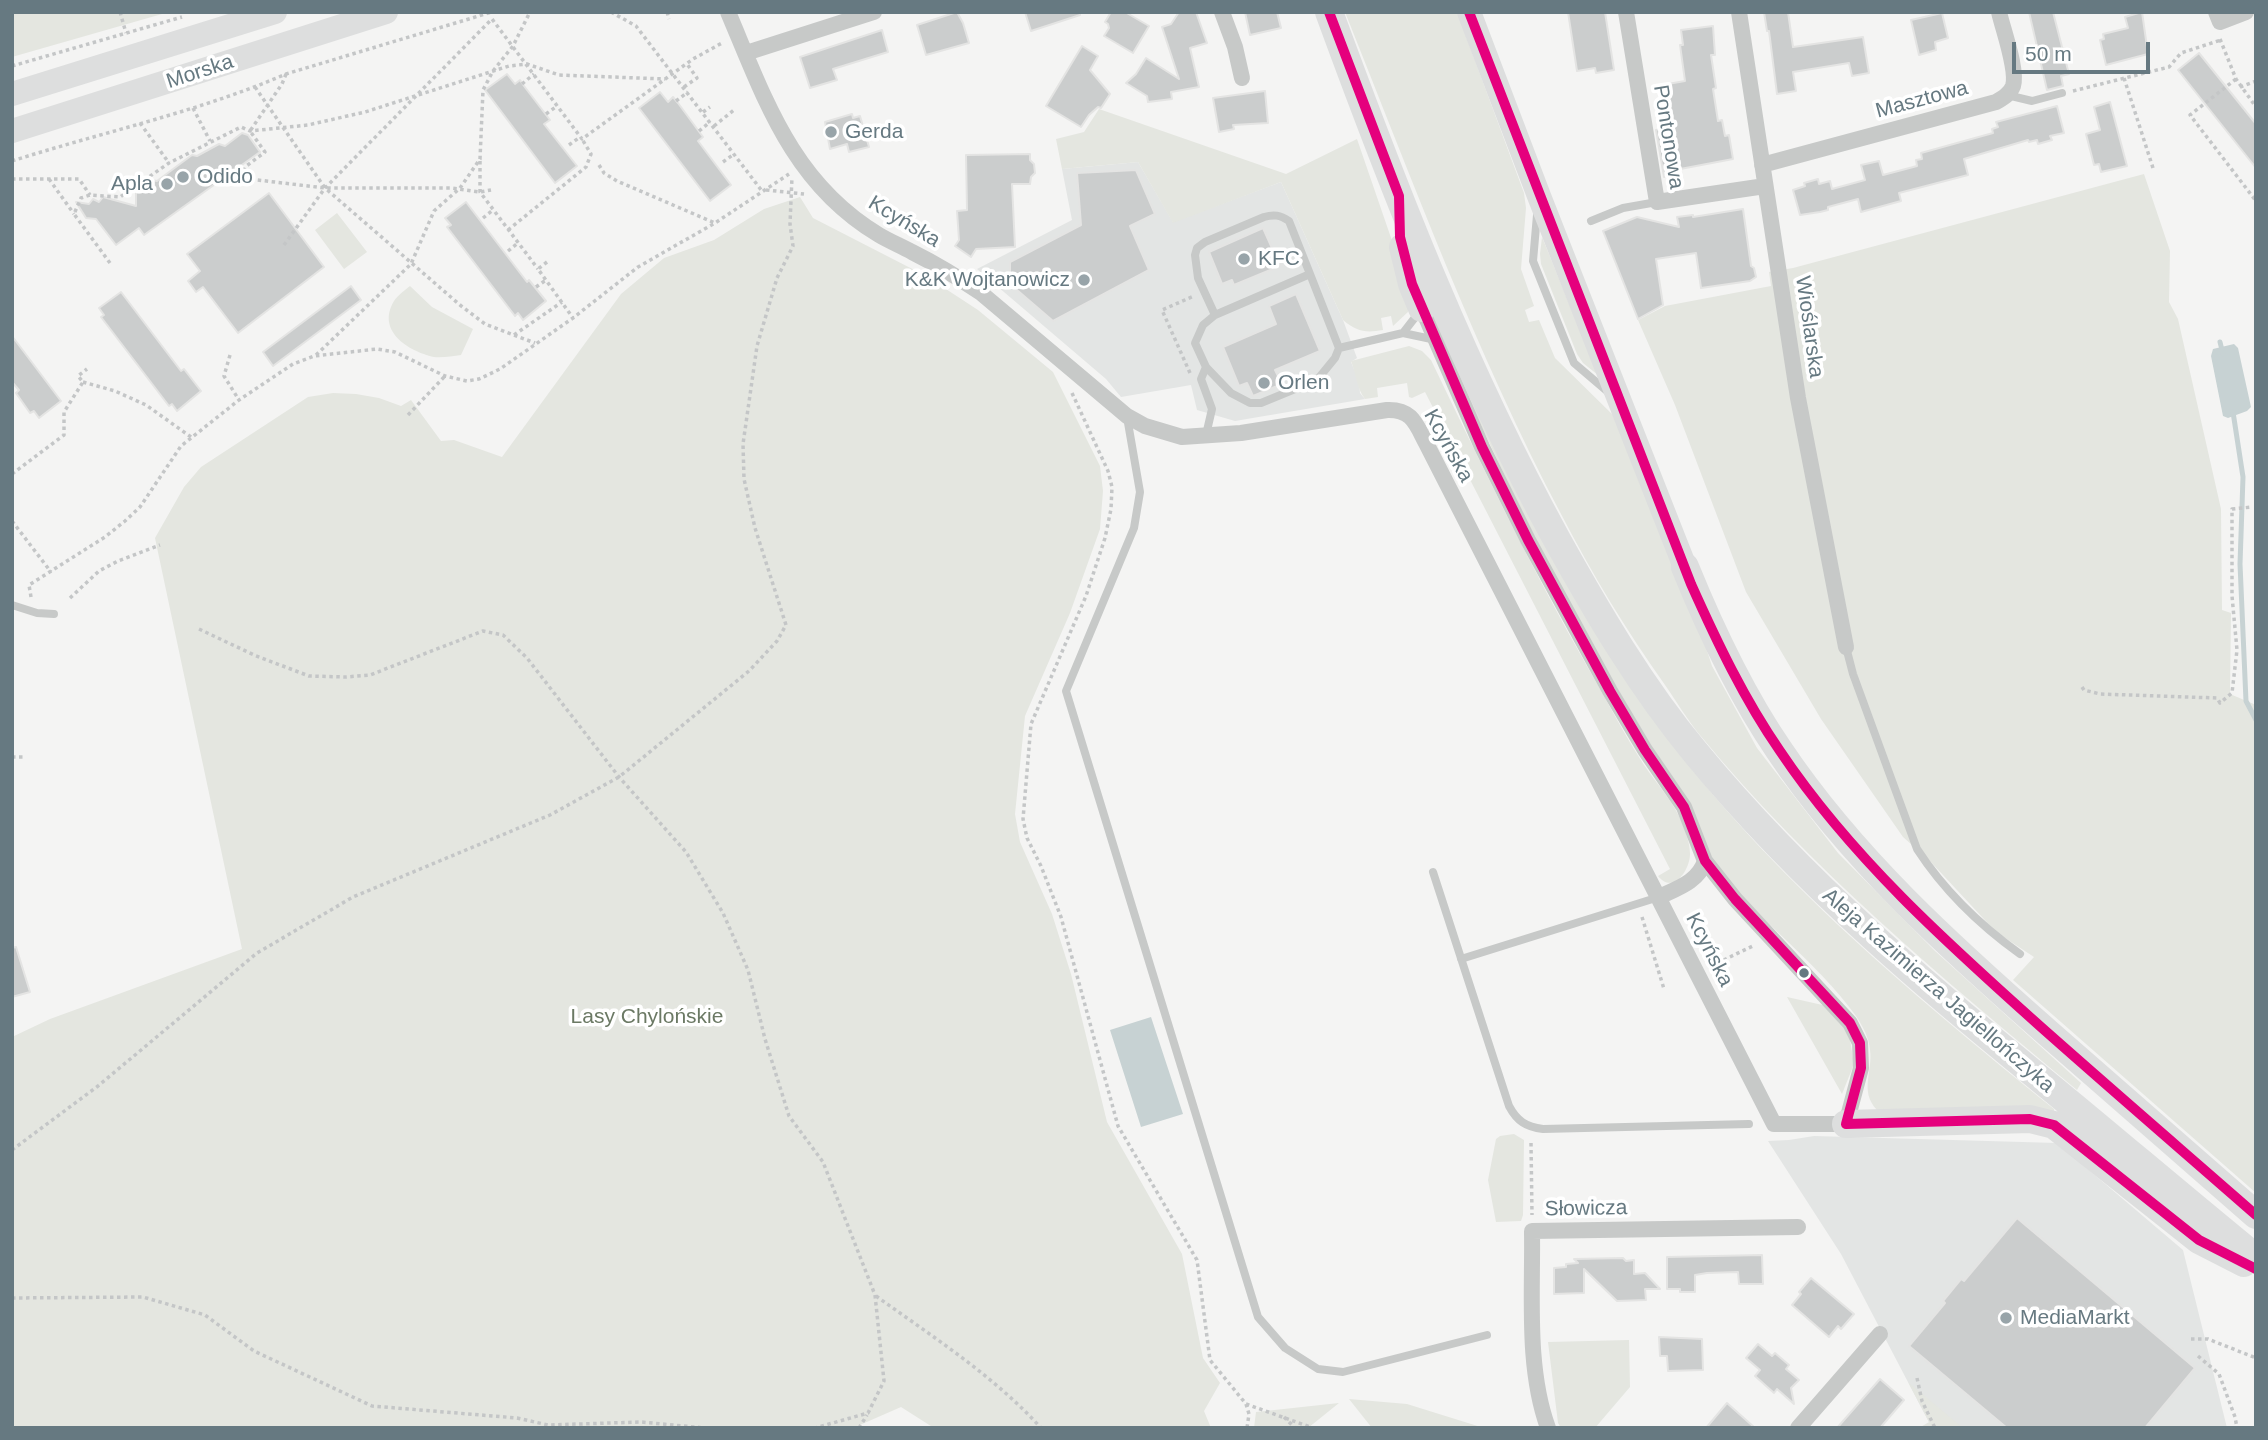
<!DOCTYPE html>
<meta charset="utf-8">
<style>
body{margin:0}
#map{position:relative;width:2268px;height:1440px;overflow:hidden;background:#f4f4f3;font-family:Arial,sans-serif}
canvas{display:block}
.frame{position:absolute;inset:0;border:14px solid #667981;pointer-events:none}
.scale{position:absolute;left:2012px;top:42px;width:138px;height:32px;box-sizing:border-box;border:4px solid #667981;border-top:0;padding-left:9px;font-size:21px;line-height:24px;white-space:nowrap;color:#667981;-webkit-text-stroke:5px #fff;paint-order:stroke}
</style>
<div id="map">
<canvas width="2268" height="1440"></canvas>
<div class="frame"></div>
<div class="scale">50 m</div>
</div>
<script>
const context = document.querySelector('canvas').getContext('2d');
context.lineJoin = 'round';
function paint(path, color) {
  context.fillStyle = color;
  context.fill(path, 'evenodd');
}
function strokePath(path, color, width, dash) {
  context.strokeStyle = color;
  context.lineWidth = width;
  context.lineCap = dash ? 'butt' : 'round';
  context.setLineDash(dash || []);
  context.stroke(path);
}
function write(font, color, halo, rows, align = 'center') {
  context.font = font + ' Arial,sans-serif';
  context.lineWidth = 7;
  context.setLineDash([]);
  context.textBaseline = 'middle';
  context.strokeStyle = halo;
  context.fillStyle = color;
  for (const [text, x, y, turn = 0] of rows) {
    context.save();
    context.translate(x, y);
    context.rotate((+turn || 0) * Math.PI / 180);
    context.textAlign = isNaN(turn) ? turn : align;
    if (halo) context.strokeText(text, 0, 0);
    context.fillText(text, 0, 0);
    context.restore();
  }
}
const built = new Path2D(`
 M1138,162l35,60 108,-40 62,138 14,38 -6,4 8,19 1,12 5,6 -130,22 -38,-11 -6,-25 -70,12 -15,-18 -129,-110 95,-49 -10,-51z
 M1814,1136l243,7 126,107 44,178h-295l-91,-174 -73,-113 21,-1z`);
const green = new Path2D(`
 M12,12h157l-157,45z
 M1345,12h112l67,181 2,15 -5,61 13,37 -9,4 4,12 10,-2 16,38 58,57 74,175 25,76 45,82 81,105 97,98 146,132 -4,7c-134,-111 -267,-221 -378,-356 -12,-15 -23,-33 -34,-49 -39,-55 -73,-111 -104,-171 -85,-161 -148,-332 -216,-502z
 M1099,109l187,65 71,-35 53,154 -2,19 -15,14 -2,-10 -10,2 2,12c-17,3 -26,2 -40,-10l-62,-138 -108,41 -35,-61 -76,7 -6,-30 28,-7z
 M2144,174l26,77 -1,51 9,17 43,190 1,101 9,3 -1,81 26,11v488l-243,-213 21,-23 -38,-25 -67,-72 -26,-23 -82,-118 -75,-127 -71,-187 -37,-85 27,-14 106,-20 -2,-14 24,-4z
 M800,197l13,21 113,58 52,34 75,62 47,94 3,25 -3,38 -30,84 -45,103 -10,98 5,28 32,72 19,60 36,148 75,132 21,104 17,25 -16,28 7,17h-277l-33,-21 -48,21h-841v-391l38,-18 192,-70 -87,-411 29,-51 17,-20 107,-70 25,-4 23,1 23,4 22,8 10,-6 30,41 13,-1 48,17 119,-163 43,-36 50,-18 50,-31z
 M337,213l30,39 -23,17 -29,-39z
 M1542,237l56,138 -15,-12 -6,-9 -36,-90 -1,-10z
 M1421,285l227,426c111,157 258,278 406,398v6l-177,-5c-18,-19 -4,-38 -7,-60 -1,-13 -7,-23 -14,-34 -40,-56 -100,-96 -140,-152 -14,-20 -17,-46 -30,-67 -12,-20 -27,-38 -38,-57 -88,-145 -164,-298 -227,-455z
 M410,286l22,21 41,22 -12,26c-8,1 -19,3 -27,2 -26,-6 -58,-26 -40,-56 4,-6 11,-11 16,-15z
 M1409,346l13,5 9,9c50,104 100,208 157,308 19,33 36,66 56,97 14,21 32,39 40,63 3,8 6,17 6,26 0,16 -17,41 -32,22l12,-7 -245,-477 -13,6 -3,-1 -2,-14 -30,5 1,9 -13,2c-8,-10 -9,-25 -14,-38z
 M1787,997l40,9 22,28 5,30 -12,30z
 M1514,1134l10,6 -1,75 -2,6 -25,1 -8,-42 8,-41 4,-3z
 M1629,1340l1,47 -35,41h-34l-3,-5 -10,-81z
 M1908,1382l55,46h-44l10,-6z
 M1349,1399l58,5 77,24h-112z
 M1339,1403l-31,25h-54l2,-16z`);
const water = new Path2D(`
 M2234,344l4,4 13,59 -4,4 -19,7 -5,-2 -12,-60 2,-7z
 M1151,1017l32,97 -42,13 -31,-97z`);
const stream = new Path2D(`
 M2220,342l3,12
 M2233,412l10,65 -3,87 6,137 10,19`);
const building = new Path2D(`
 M957,12l6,11 6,20 -43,12 -9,-30z
 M1025,12h55v3l-49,16z
 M1111,12h14l24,14 -16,27 -29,-17 5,-8 -1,-4 -3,-2z
 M1179,12h17l11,31 -17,5 9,39 -28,5 1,7 -24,3 -1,-6 -21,-13 10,-9 10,-16 33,21 -17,-52 9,-3z
 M1245,12h32l4,16 -31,7z
 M1568,12h37l9,58 -18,3 -1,-5 -18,3z
 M1764,12h24l5,35 70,-10 6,36 -17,3 -3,-13 -56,9 3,19 -19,3 -8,-63h-2z
 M2029,12h24l16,62 -8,2 2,10 -16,4z
 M2142,12l6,42 -42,11 -6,-25 4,-1 -1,-5 25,-6 -3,-11z
 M1942,13l6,25 -13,4 1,8 -17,5 -8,-35z
 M1713,26l2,29h-4l5,33 -3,1 5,32 4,-1 3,16 4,-1 4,24 -58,11v4l-11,3 -8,-47 12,-2 -6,-43 23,-4 -5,-36h3l-2,-15z
 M882,30l6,22 -55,17 4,11 -27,8 -10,-31z
 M1082,46l16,10 -8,14 20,24 -9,14 -3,-1 -9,8 -8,12 -35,-21z
 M2199,53l57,71v44l-78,-98z
 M507,74l8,10 5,-4 4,6 26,34 -6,4 33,42 -22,17 -70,-93z
 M1265,91l3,32 -35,2 1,4 -15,3 -6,-34z
 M660,92l8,10 5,-5 5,6 25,34 -5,4 33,44 -21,16 -71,-93z
 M2110,102l17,64 -26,6 -2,-8 -5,1 -8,-31 14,-4 -6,-23z
 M2057,106l7,27 -14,3 2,4 -14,4 -1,-4 -8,2 -1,-2 -64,19 4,16 -69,18 2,8 -40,11 -3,-13 -30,8v3l-8,2 -20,3 -7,-25 12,-4 -1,-3 14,-4 1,5 11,-3 2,8 33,-9 -4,-15 18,-4 4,14 34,-9 -1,-6 6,-1 -1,-6 72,-20 -1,-4 6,-2 -2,-5z
 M852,114l1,4 7,-2 9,31 -20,5 -2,-8 -17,5 -5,-27z
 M242,133l6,2 12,17 -116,83 -5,-7 -23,17 -20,-26 -10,-1 -10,-16 13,2 4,-5 6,3 4,-5 33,9v-15l16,-11 5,1 35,-26 5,1 22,-12 6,2z
 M1030,154v6l4,4 1,9 -4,4 -1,7h-18l3,63 -39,2 -5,8 -16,-11 4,-6 -2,-29 10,-1 -1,-55z
 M1136,170l19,44 -25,12 19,44 -96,51 -43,-37v-22l71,-37 -4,-52z
 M269,193l55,74 -86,66 -35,-46 -7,5 -8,-11 12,-10 -13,-17z
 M466,202l61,80 2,-2 17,21 -23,19 -5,-7 -3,3 -68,-89 4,-2 -6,-7z
 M1743,209l8,57 3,2 2,9 -6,4 -49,7 -5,-35 -40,6 7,46 -25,14 -35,-88 34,-14 42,10 -2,-10 16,-2v2z
 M1263,228l17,38 -46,19 -2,-5 -10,4 -13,-32z
 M351,286l10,14 -88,66 -10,-14z
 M121,292l60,79 3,-2 17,22 -24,20 -5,-7 -3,2 -68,-89 3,-2 -5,-7z
 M1296,294l24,57 -45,19 7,14 -29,12 -6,-13 -8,3 -16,-39 53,-23 -7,-18z
 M12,336l49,65 -22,17 -5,-7 -4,2 -14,-20 3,-3 -7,-8z
 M16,947l14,45 -18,5v-49z
 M2017,1218l178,150 -50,60h-138l-98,-82 36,-43 -2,-2 18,-22 3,2z
 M1762,1255l1,29h-24l-1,-12 -31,1 -12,2v17h-15v-3h-13v-32z
 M1623,1258l3,3 8,-1v14l11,-1 15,16h-15l1,11 -29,1 -33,-32v24l-30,1v-26l12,-1v-3l12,-1 -4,-4z
 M1811,1278l43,36 -13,15 -3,-3 -9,11 -37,-32 9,-11 -2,-2z
 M1659,1337l43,2 1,31 -35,1 -1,-15h-7z
 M1758,1344l14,12 3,-3 14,12 -3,4 13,11 -8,8 3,16 -17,-15 -3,4 -19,-17 5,-6 -14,-12z
 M1880,1379l24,21 -24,28h-43z
 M1727,1403l28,25h-49z`);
const path = new Path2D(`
 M120,12l6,21
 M611,12l25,14 126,165
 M667,12l2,7
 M2220,39l16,40 20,28
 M12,66l170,-49
 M286,74l-4,10 -32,47 15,21 -20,15 -4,11 84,10h126l29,4 11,-2
 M2124,78l29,90
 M2236,79l-46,36 66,86
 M522,84l12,-10
 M255,87l70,101 135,117 25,19 50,19
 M684,87l13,-9 -10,-14
 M2240,87l16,-6
 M2073,91l96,-24 12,-14 40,-13
 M676,101l12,-9
 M193,108l17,33
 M703,112l7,-5
 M546,114l11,-8
 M140,123l29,40
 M714,126l20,-16
 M699,131l11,-9
 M569,145l11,-8
 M12,161c91,-29 186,-49 274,-87l206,-62
 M480,161v31l58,77
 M723,162l11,-8
 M599,165l5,8 13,8 98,42
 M12,179h67l11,16
 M49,179l25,35
 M766,190l38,4
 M483,218l10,-8
 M508,230l78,-63 5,-13 -9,-15
 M284,245l41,-57 167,-169 90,120 111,-80 29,-16
 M508,251l10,-8
 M547,262l-9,7 35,49
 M110,263l-36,-49 7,-16 9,-3 30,2 49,-34 72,-36 9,4 58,-6 57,-13 144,-46 18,-2 32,11 106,4
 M536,287l10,-7
 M514,335l48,-33
 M230,355l-6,21 15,24
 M316,355l95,-91 23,-53 26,-23 20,-29 3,-69 10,-19 20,-25 17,-34
 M1190,373l-28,-63 32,-14
 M83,382l32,9 31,14 45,32
 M1072,393l36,78 4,16 -1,22 -6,29 -19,58 -55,128 -8,95 4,19 14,28 20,51 57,209 79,134 13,100 36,44 3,10 -2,14
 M408,415l37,-39
 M12,474l52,-39v-23l19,-30 -5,-6 9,-7
 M12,521l39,51
 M31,597l-2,-12 76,-48 20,-16 15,-14 41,-61 58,-46 54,-36 21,-8 63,-7 18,3 50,24 22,5 12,-2 21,-10 73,-51 65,-51 77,-44 74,-49
 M70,598l29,-27 19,-10 42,-16
 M199,629l55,26 55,21 37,1 24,-2 113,-44 20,4 24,23 92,119 67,75 37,61 25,57 17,69 24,77 34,46 52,133 9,86 -16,32 -53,15
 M2082,687l2,3 16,4 117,4 3,5 12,-10 5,-43 -5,-54v-87l20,-2
 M12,757h11
 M1642,917l22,72
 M1711,966l44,-21
 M1531,1143l1,72
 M12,1150l86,-64 159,-133 96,-56 197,-82 69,-38 130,-106 28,-30 9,-16 -31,-97 -11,-49 -1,-35 14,-98 20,-68 16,-32 -3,-22 2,-47
 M876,1296c57,41 118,80 165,132
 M12,1298l131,-1 62,18 49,36 118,55 145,12 31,7 93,-3 64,6
 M2191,1339h17l48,19
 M2198,1356l21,18 16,43 2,11
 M1917,1378l5,23 13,27
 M1246,1404l67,24
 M1284,1417l11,11
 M859,1428l8,-13`);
const lane = new Path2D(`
 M2007,95l25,6 30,-8
 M1537,215l-4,46 41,102 34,29
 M1591,221l32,-13 34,-6
 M1215,315l-17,-37 -3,-23 2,-7 8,-6 59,-25c10,-3 16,-2 25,4l21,53
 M1403,333l17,-22
 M1339,348l-29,-74 -95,41 -12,10 -8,18 11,24 25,26 19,10h11l56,-23 18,-22 4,-10 64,-15 33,7
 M1206,367l-5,12 11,30 -6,26
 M1127,417l13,75 -6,36 -68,163 192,626 27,31 33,21 25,3 144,-37
 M12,605l25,8 17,1
 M1846,647l7,27 64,175c26,40 64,77 103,105
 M1433,872l76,234c8,15 17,21 34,23l206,-5
 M1461,959l198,-62`);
const street = new Path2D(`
 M728,12c37,87 64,171 151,223 10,6 22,11 33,17 24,12 47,26 69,41l146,123 18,10 37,11 59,-4 146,-23c25,-1 29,14 39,33l348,681h72l15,-56 -1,-25 -10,-20 -115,-124 -30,-38 -21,-54 -39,-57 -35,-59 -82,-151 -46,-93 -60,-139
 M1222,12l13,35 7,31
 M1626,12l31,190 108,-16
 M1739,12l59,386 48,249
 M2216,12l4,10 26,-10
 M746,53l128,-41
 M1762,165l234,-63c7,-4 14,-8 17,-16 5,-16 -10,-56 -14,-74
 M1659,897c19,-9 39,-15 46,-36
 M1548,1428c-22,-61 -15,-133 -16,-197l266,-4
 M1798,1428l82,-94`);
const primary = new Path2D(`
 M1469,12l70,184 146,371
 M12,94l263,-82
 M12,131l374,-119`);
const highway = new Path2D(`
 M1329,12c66,180 135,358 227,526 41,74 85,149 139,214 113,138 246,246 383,358 59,49 118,99 178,148
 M1403,247l9,37 10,24
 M1685,567c26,64 55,126 94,183 73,109 172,198 270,284 69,60 138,121 207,181
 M1846,1124l184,-5 24,6 145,115 45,23`);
const bus1 = new Path2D(`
 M1329,12l70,184 1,41 12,47 70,163 46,93 82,151 35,59 39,57 21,54 30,38 115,124 10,20 1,25 -15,56
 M1469,12l222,572c26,58 53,115 89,167 71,106 167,192 261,276 71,63 143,125 215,188
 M1846,1124l184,-5 24,6 145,115 57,29`);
const markers = [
 [831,132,7,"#98a4a9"],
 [183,177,7,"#98a4a9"],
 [167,184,7,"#98a4a9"],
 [1244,259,7,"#98a4a9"],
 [1084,280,7,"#98a4a9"],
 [1264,383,7,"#98a4a9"],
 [1804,973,6,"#667981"],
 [2006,1318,7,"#98a4a9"]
];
const streetNames = [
 ["Morska",200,72,-18],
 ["Masztowa",1922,100,-15],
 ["Pontonowa",1668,137,81],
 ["Kcyńska",904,222,31],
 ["Wioślarska",1809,327,82],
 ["Kcyńska",1448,446,61],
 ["Kcyńska",1709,950,63],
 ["Aleja Kazimierza Jagiellończyka",1938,991,41],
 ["Słowicza",1586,1209,-1]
];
const poiNames = [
 ["Gerda",845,132],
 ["Odido",197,177],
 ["Apla",153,184,"right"],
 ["KFC",1258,259],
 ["K&K Wojtanowicz",1070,280,"right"],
 ["Orlen",1278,383],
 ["MediaMarkt",2020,1318]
];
const parkNames = [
 ["Lasy Chylońskie",647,1017]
];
paint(built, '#e3e5e4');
paint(green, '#e4e6e0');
paint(water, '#c7d2d3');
strokePath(stream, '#c7d2d3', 5);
paint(building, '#cbcdcd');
strokePath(building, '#e4e4e3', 2);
strokePath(path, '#c4c6c7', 3.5, [3.5, 3.5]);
strokePath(lane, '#c7c9c8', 8);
strokePath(street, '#c7c9c8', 16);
strokePath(primary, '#dddede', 24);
strokePath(highway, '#dddede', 28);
strokePath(bus1, '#e5007d', 10);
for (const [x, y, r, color] of markers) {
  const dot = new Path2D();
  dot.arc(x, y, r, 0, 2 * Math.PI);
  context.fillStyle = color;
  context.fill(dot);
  strokePath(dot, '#fff', 2.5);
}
write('21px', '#667981', '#fff', streetNames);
write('21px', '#667981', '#fff', poiNames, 'left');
write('21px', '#6b7964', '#fff', parkNames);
</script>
